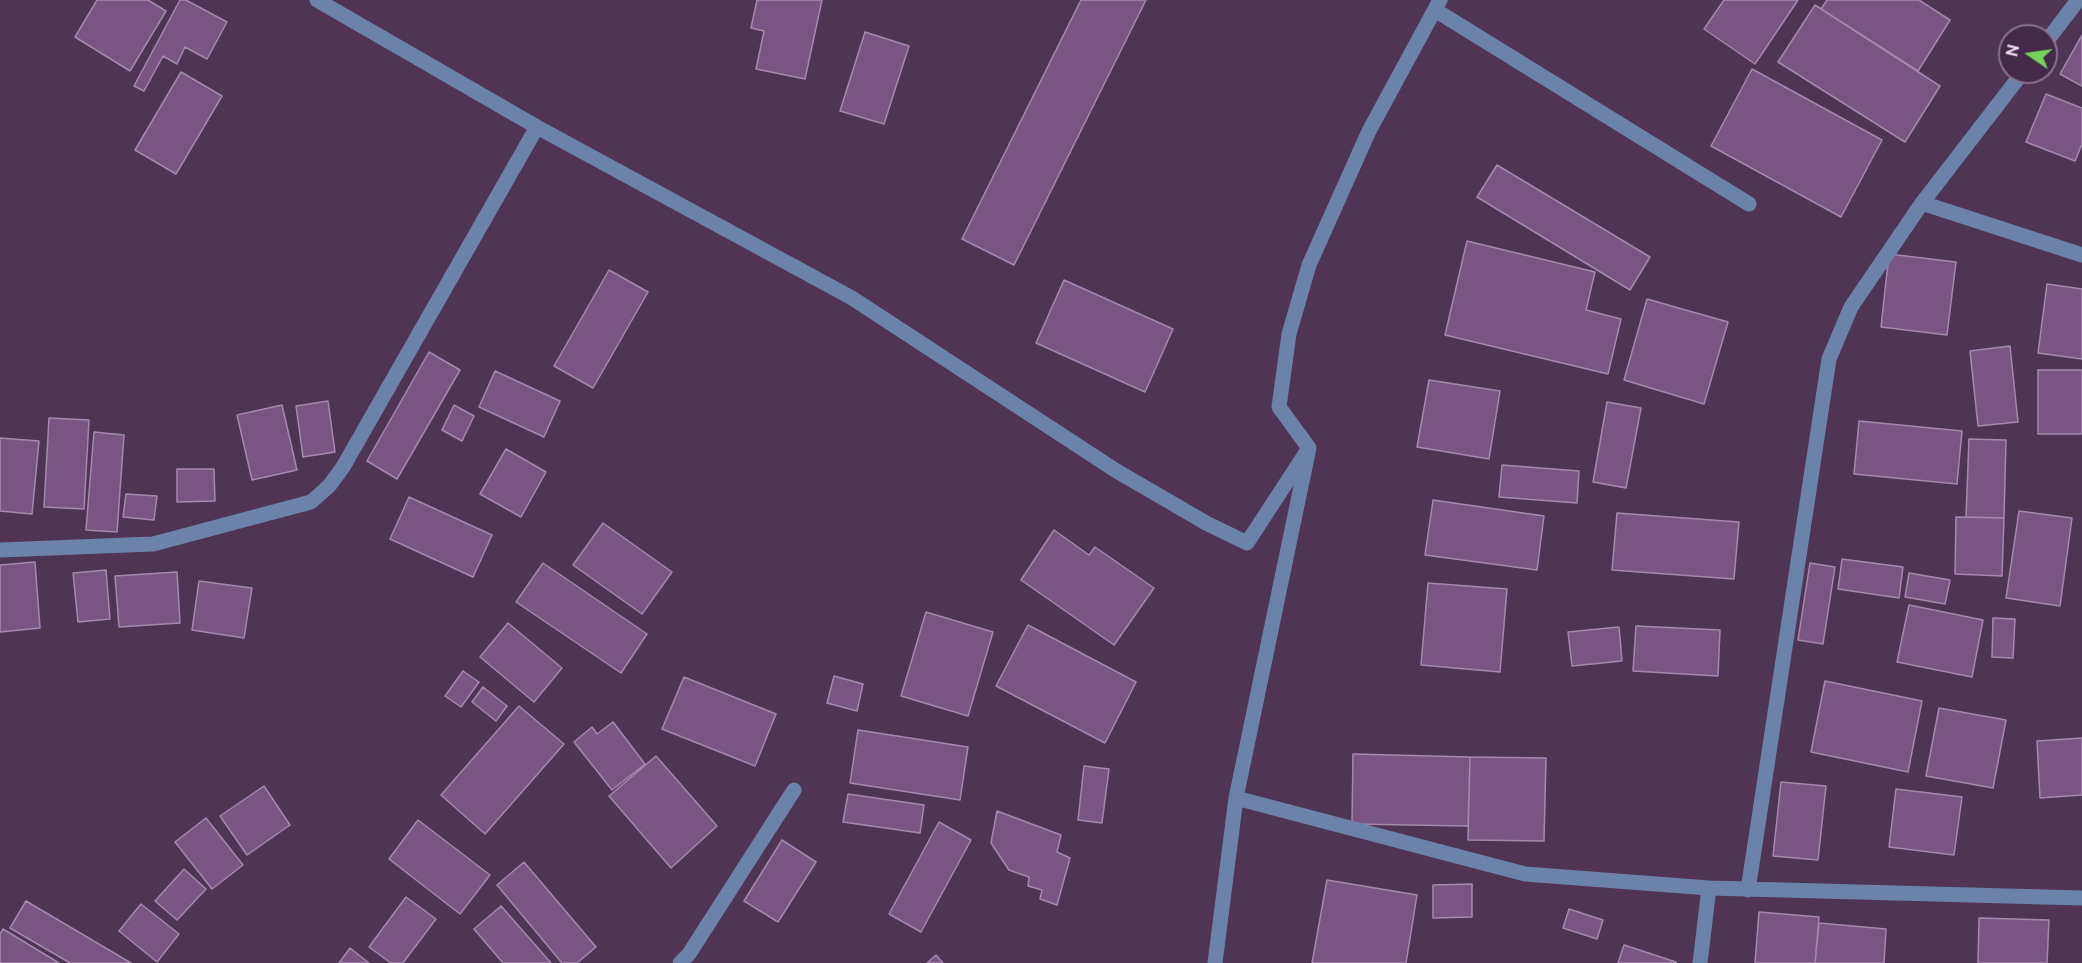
<!DOCTYPE html>
<style>
body{margin:0}
#map{position:relative;width:2082px;height:963px;overflow:hidden;background:#4f3456;font-family:Ubuntu,sans-serif}
canvas{display:block}
.north{position:absolute;left:1998px;top:24px;width:60px;height:60px;box-sizing:border-box;background:#44294b;border:2px solid #89728f;border-radius:50%;rotate:283deg;font-size:16px;font-weight:700;line-height:24px;text-align:center;color:#f0e0f5}
.north::after{content:'';display:block;margin:auto;width:21px;height:27px;background:#76d25a;clip-path:polygon(50% 0,100% 100%,50% 72%,0 100%)}
</style>
<div id="map">
<canvas width="2082" height="963"></canvas>
<div class="north">N</div>
</div>
<script>
const context = document.querySelector('canvas').getContext('2d');
context.lineJoin = 'round';
function paint(path, color) {
  context.fillStyle = color;
  context.fill(path, 'evenodd');
}
function strokePath(path, color, width, dash) {
  context.strokeStyle = color;
  context.lineWidth = width;
  context.lineCap = dash ? 'butt' : 'round';
  context.setLineDash(dash || []);
  context.stroke(path);
}
const building = new Path2D(`
 M97,0h51l18,11 -36,60 -55,-34z
 M180,0h6l41,22 -20,37 -22,-12 -8,17 -14,-8 -19,35 -10,-5z
 M757,0h65l-17,79 -49,-10 8,-38 -13,-3z
 M1081,0h65l-132,265 -52,-26z
 M1724,0h74l-43,64 -51,-35z
 M1827,0h92l31,20 -32,51 -97,-62z
 M1815,5l125,81 -35,56 -127,-80z
 M865,32l44,14 -25,78 -44,-13z
 M2082,35v51l-22,-12z
 M1752,69l130,71 -41,77 -130,-71z
 M181,72l41,24 -46,78 -41,-24z
 M2046,94l36,14v36l-7,17 -49,-19z
 M1497,165l153,92 -20,33 -153,-93z
 M1467,241l128,31 -9,38 35,9 -13,55 -163,-39z
 M1889,254l67,8 -9,73 -66,-8z
 M609,270l39,22 -55,96 -39,-22z
 M1064,280l109,49 -28,63 -109,-49z
 M2047,284l35,5v70l-44,-6z
 M1647,299l81,23 -24,82 -80,-24z
 M2010,346l8,76 -40,4 -8,-75z
 M429,352l31,18 -63,109 -30,-18z
 M2038,370h44v64h-44z
 M495,371l65,30 -16,36 -65,-30z
 M1429,380l71,11 -11,68 -72,-12z
 M328,401l7,51 -32,5 -7,-51z
 M1607,402l34,6 -15,80 -33,-6z
 M282,405l15,65 -45,10 -15,-65z
 M454,405l20,11 -12,25 -20,-11z
 M49,418l40,2 -5,89 -40,-2z
 M1859,421l103,10 -5,53 -103,-10z
 M94,432l30,3 -7,97 -31,-2z
 M0,438l39,3 -7,73 -32,-3z
 M1969,439l37,1 -2,78 -38,-1z
 M506,449l40,23 -25,45 -41,-23z
 M1502,465l77,6 -2,32 -78,-6z
 M177,469h37l1,32 -38,1z
 M126,494l31,2 -3,24 -31,-3z
 M409,497l83,38 -19,42 -83,-38z
 M1433,500l111,16 -7,54 -112,-15z
 M2019,511l53,7 -12,88 -54,-8z
 M1617,513l122,9 -5,57 -122,-9z
 M1956,517l48,1 -2,58 -47,-2z
 M603,523l69,49 -30,42 -69,-49z
 M1054,530l35,25 6,-8 59,41 -40,57 -93,-65z
 M1842,559l61,8 -4,31 -61,-9z
 M35,562l5,66 -40,4v-67z
 M543,563l104,71 -26,39 -105,-71z
 M1810,563l25,4 -12,77 -25,-4z
 M106,570l4,49 -32,3 -5,-49z
 M177,572l3,51 -61,4 -4,-51z
 M1909,573l41,7 -5,24 -40,-7z
 M199,581l53,7 -8,50 -52,-8z
 M1428,583l79,6 -7,83 -79,-7z
 M1909,605l74,15 -11,57 -75,-15z
 M926,612l67,20 -25,84 -67,-20z
 M1993,618l22,1 -2,39 -21,-1z
 M508,623l54,45 -28,34 -54,-45z
 M1028,625l108,57 -31,61 -109,-57z
 M1636,626l84,4 -2,46 -85,-5z
 M1619,627l3,34 -50,5 -4,-34z
 M463,671l16,11 -18,25 -16,-11z
 M834,676l29,8 -6,27 -30,-8z
 M684,677l92,37 -21,52 -93,-37z
 M1825,681l97,20 -14,71 -97,-20z
 M483,687l24,19 -11,15 -24,-19z
 M519,706l45,38 -79,90 -44,-39z
 M1939,708l67,12 -13,68 -67,-12z
 M613,722l32,42 -33,26 -38,-48 18,-15 5,7z
 M858,730l110,17 -8,53 -110,-17z
 M2082,738v57l-42,3 -3,-57z
 M1353,754l117,3 -2,69 -116,-2z
 M656,756l61,70 -46,42 -62,-72z
 M1470,757l76,1 -2,83 -76,-1z
 M1084,766l25,3 -7,54 -24,-3z
 M1781,782l45,4 -8,74 -45,-4z
 M264,786l26,39 -43,30 -27,-39z
 M1896,789l66,8 -8,58 -65,-8z
 M848,794l76,11 -4,28 -77,-11z
 M997,811l64,24 -4,17 13,6 -13,47 -17,-6 2,-9 -14,-4 1,-9 -20,-7 -18,-27z
 M206,818l37,47 -31,24 -37,-47z
 M418,820l72,55 -30,39 -71,-55z
 M939,822l32,18 -50,92 -32,-18z
 M782,840l34,22 -38,60 -34,-21z
 M524,862l72,85 -19,16h-15l-65,-78z
 M184,869l22,20 -29,31 -22,-19z
 M1327,880l90,15 -11,68h-94z
 M1472,884v33l-39,1v-33z
 M406,897l30,22 -33,44h-12l-22,-16z
 M26,901l105,62h-61l-60,-35z
 M141,904l38,30 -22,28 -38,-31z
 M501,906l50,57h-48l-29,-34z
 M1569,909l34,11 -6,19 -34,-11z
 M1759,912l60,5 -4,46h-60z
 M1979,918l70,2 -2,43h-69z
 M1819,923l67,6 -2,34h-69z
 M3,929l56,34h-59v-29z
 M1624,945l52,17v1h-58z
 M350,948l19,15h-30z
 M936,955l7,8h-16z`);
const minor = new Path2D(`
 M317,0l220,127 315,171 263,172 91,53 41,20 62,-95
 M1435,10l314,194
 M2046,42l32,-42
 M1922,203l160,52
 M0,550l153,-6 158,-42 18,-16 14,-19 194,-340
 M1236,798l289,76 184,14 373,10
 M1748,890l81,-531 22,-52 71,-104 101,-131
 M680,963l9,-9 105,-164
 M1215,963l21,-165 73,-350 -30,-41 10,-73 20,-69 60,-134 71,-131
 M1700,963l9,-75`);
paint(building, '#7a5584');
strokePath(building, '#a688af', 1.5);
strokePath(minor, '#6b83a9', 15);
</script>
